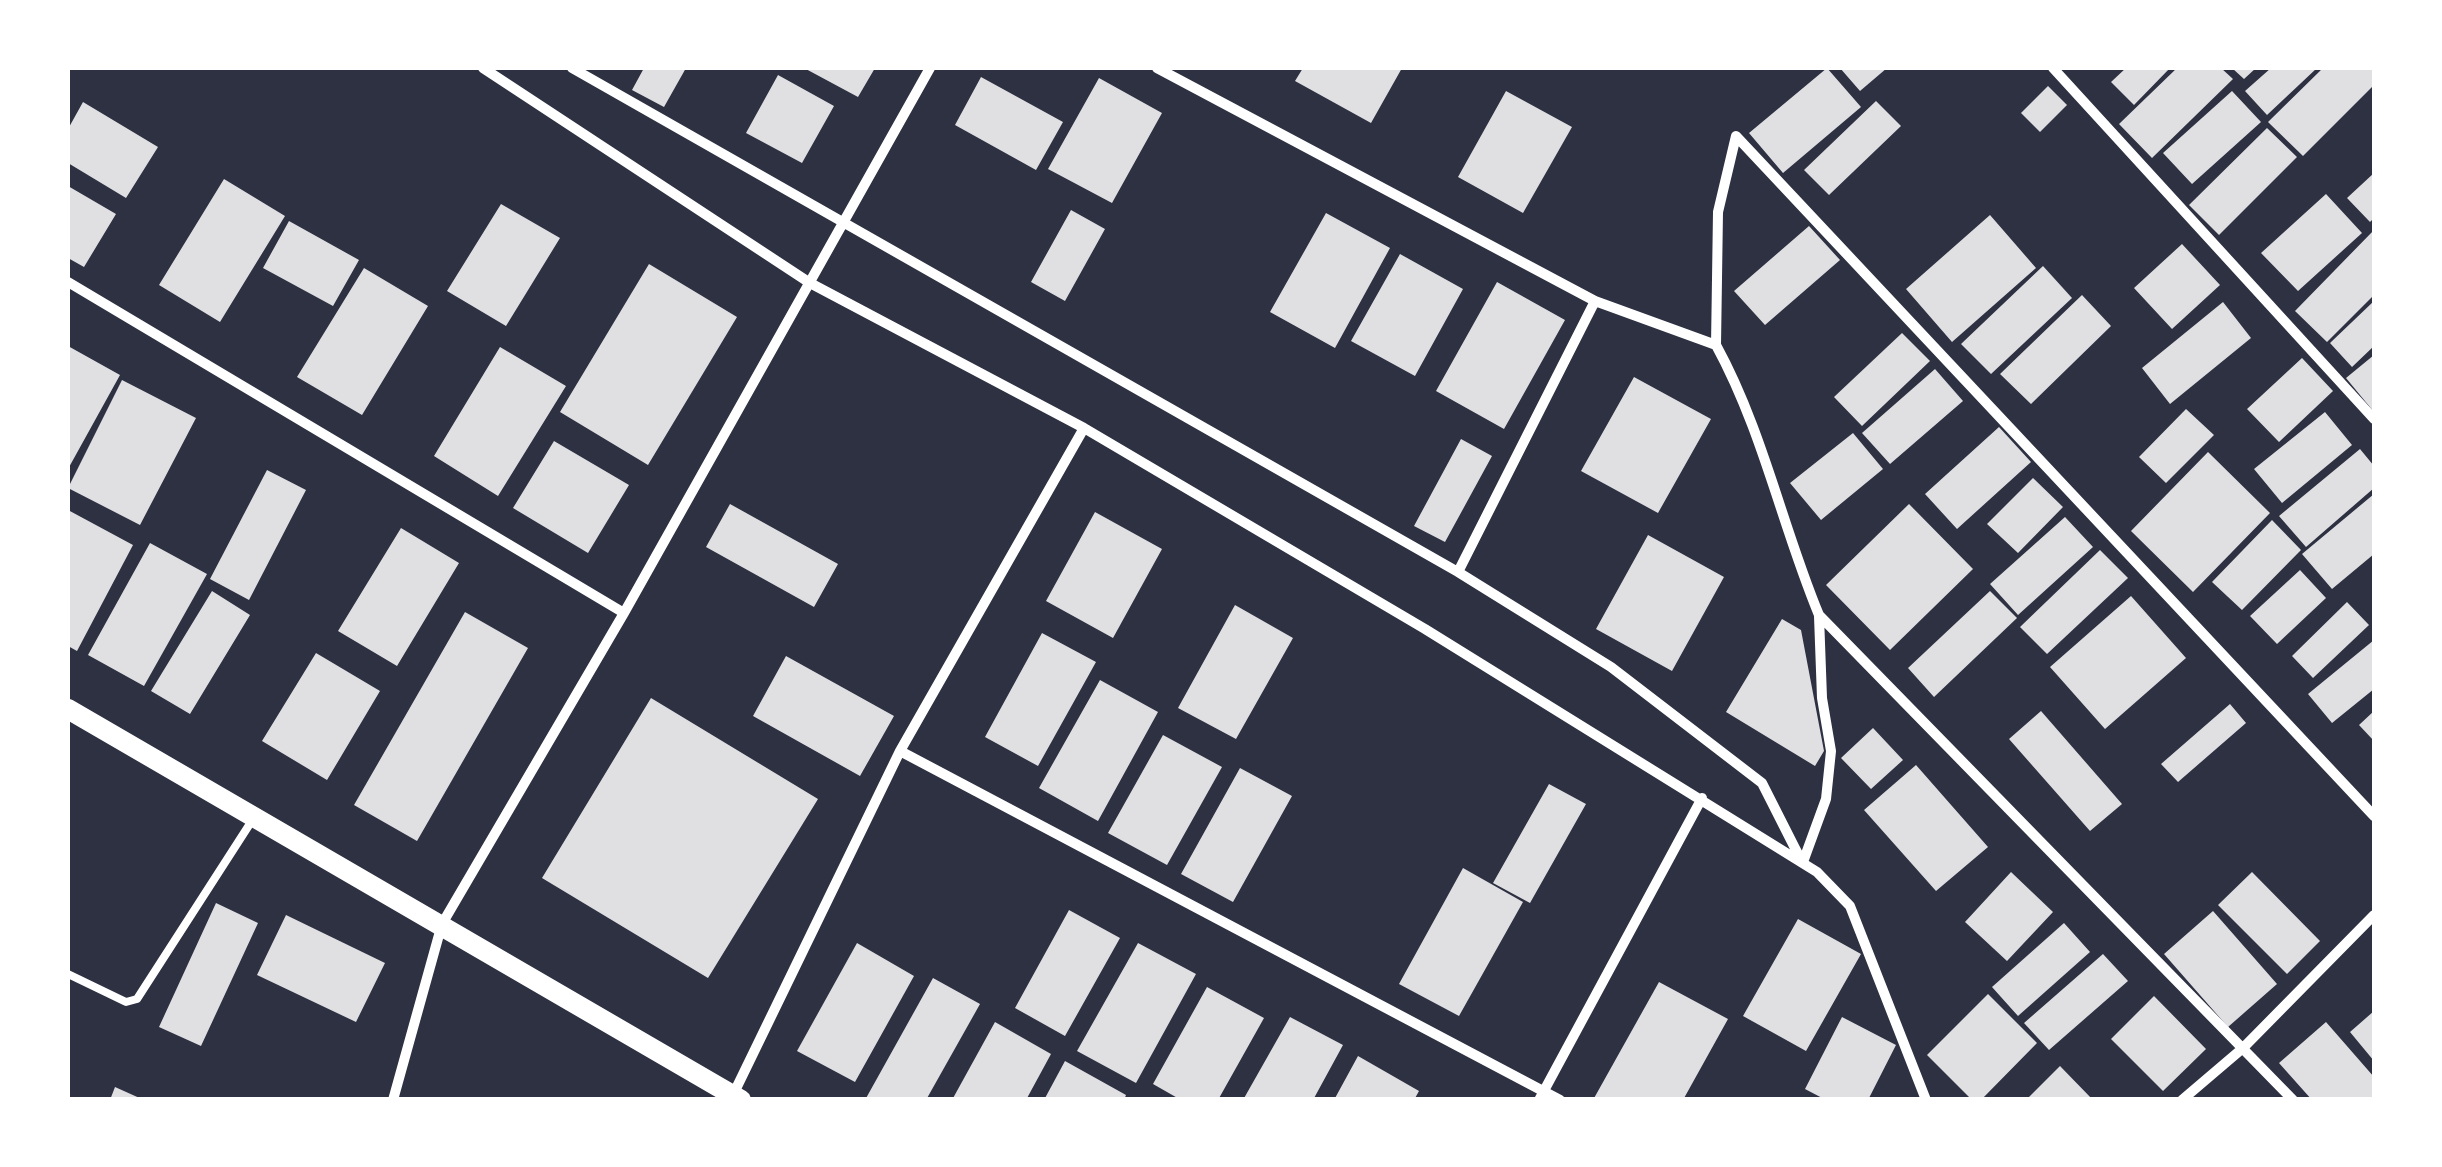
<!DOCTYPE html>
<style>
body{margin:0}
#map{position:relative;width:2442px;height:1167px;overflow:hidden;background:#2d3142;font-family:Helvetica,sans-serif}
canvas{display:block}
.frame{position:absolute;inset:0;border:70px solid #fff;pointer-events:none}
</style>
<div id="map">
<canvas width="2442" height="1167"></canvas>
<div class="frame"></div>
</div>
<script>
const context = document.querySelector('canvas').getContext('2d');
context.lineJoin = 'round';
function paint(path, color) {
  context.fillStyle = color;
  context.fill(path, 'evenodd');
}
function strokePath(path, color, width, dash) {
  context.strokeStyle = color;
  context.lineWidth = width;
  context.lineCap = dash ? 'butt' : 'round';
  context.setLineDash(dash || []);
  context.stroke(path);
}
const building = new Path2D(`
 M644,68h42l-22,39 -32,-17z
 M804,68h71l-17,29z
 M1303,68h99l-31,55 -76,-42z
 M1827,68l34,39 -78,66 -34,-40z
 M1840,68h47l-27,23z
 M2126,68h44l-36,37 -23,-23z
 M2177,68h44l12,11 -81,79 -33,-34z
 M2232,68h24l-12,11z
 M2271,68h46l-50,47 -22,-24z
 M2323,68h51v17l-71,71 -35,-34z
 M778,75l56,31 -32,57 -56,-30z
 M981,77l82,45 -27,48 -81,-45z
 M1099,78l63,35 -50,90 -64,-34z
 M2048,86l19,19 -27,27 -19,-19z
 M1506,91l66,36 -49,86 -65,-36z
 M2232,91l29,31 -69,62 -29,-31z
 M1876,101l25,25 -72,69 -25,-25z
 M83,102l75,45 -32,51 -58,-35v-34z
 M2267,128l30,29 -78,78 -30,-30z
 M2374,173v45l-4,4 -23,-24z
 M224,179l61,37 -65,106 -61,-37z
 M68,186l48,28 -32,53 -16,-9z
 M2326,194l36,39 -64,58 -37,-38z
 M501,204l59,34 -54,88 -59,-35z
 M1071,210l34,19 -40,72 -34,-19z
 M1326,213l64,35 -55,100 -65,-36z
 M1990,215l46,53 -84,74 -46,-53z
 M289,221l70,39 -26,46 -70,-38z
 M1809,226l31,34 -75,65 -31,-34z
 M2374,230v65l-47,47 -32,-31z
 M2182,244l38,41 -48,44 -38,-41z
 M1400,254l63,35 -48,87 -64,-35z
 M649,264l88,53 -89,148 -88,-53z
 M2043,266l29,32 -81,76 -30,-30z
 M364,268l64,38 -66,109 -65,-38z
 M1497,282l68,38 -61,109 -68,-38z
 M2082,295l29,31 -80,78 -31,-30z
 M2374,301v45l-22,21 -22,-24z
 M2223,302l28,36 -81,66 -28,-36z
 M1902,333l28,28 -68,65 -28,-29z
 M68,346l52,29 -52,94z
 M500,347l66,39 -68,110 -64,-40z
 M2374,355v57l-28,-34z
 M2302,358l31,33 -54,51 -32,-33z
 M1935,369l28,32 -73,63 -28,-31z
 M1634,377l77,42 -53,94 -77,-42z
 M122,380l74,38 -56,107 -72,-37z
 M2186,409l28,26 -48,48 -27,-26z
 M2325,412l27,33 -70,58 -28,-34z
 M1999,427l32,35 -74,67 -32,-35z
 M1853,433l30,36 -62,51 -31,-37z
 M1461,439l31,17 -47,86 -31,-16z
 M554,441l75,44 -41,68 -75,-45z
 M2360,449l14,17v22l-68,59 -27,-31z
 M2208,452l62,61 -77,79 -62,-61z
 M267,470l39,20 -57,110 -39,-21z
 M2033,478l30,29 -45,46 -31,-29z
 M2374,494v60l-42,35 -30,-35z
 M730,504l108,60 -24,43 -108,-60z
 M1909,504l64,65 -83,81 -64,-65z
 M68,510l65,35 -56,106 -9,-5z
 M1095,512l67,37 -49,89 -67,-37z
 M2065,517l28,30 -75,68 -28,-31z
 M2272,520l29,30 -59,60 -30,-28z
 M401,528l58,35 -62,103 -59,-35z
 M1648,535l76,42 -52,94 -76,-42z
 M150,543l57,31 -63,112 -56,-31z
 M2100,550l28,28 -81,76 -27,-27z
 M2300,570l26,28 -49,46 -27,-28z
 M212,591l38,24 -60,99 -39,-23z
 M1990,591l27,27 -83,79 -26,-29z
 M2131,596l55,62 -81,71 -55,-62z
 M2347,602l22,23 -56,53 -21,-22z
 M1235,605l58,33 -57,101 -58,-31z
 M465,612l63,36 -111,193 -63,-36z
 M1782,619l19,11 23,121 -9,15 -89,-54z
 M1042,633l54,29 -58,104 -53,-29z
 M2374,640v49l-42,34 -24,-29z
 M316,653l64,38 -53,89 -65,-39z
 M786,656l108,60 -34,60 -107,-60z
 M1100,680l58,32 -60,109 -59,-33z
 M651,698l167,101 -110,179 -166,-100z
 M2230,704l16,19 -68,59 -17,-18z
 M2041,711l81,93 -32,27 -81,-92z
 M2374,711v30l-15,-16z
 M1873,728l30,32 -32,29 -30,-31z
 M1163,735l59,32 -55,98 -59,-32z
 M1916,765l72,82 -52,44 -72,-81z
 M1240,768l52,28 -59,106 -52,-28z
 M1549,784l37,20 -56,99 -37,-20z
 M1463,868l60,34 -64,114 -60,-32z
 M2011,872l42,40 -46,49 -42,-39z
 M2252,872l68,69 -33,33 -69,-69z
 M216,903l42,20 -57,123 -42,-19z
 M1069,910l51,28 -55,98 -50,-28z
 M2213,911l64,73 -49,43 -64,-73z
 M286,915l99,48 -29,59 -99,-47z
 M1798,919l63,35 -55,97 -63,-35z
 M2064,923l26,29 -72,64 -26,-29z
 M857,943l57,33 -59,106 -58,-31z
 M1138,943l58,31 -60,109 -59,-32z
 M2103,954l25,27 -79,69 -25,-27z
 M933,978l47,26 -54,96h-61z
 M1659,982l69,37 -45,81h-90z
 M1207,987l57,31 -46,82h-37l-28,-16z
 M1988,994l49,49 -56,57h-9l-45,-45z
 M2154,996l52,53 -43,42 -52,-52z
 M2374,1011v50l-24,-29z
 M1290,1017l53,28 -30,55h-70z
 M1842,1017l54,28 -28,55h-42l-21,-11z
 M995,1022l56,32 -25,46h-74z
 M2326,1022l48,55v23h-62l-33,-37z
 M1358,1056l61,35 -5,9h-80z
 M1065,1061l61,34 -2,5h-80z
 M2060,1066l33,34h-67z
 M115,1087l29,13h-34z`);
const service = new Path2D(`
 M68,974l58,28 11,-3 116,-180`);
const minor = new Path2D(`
 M483,68l327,215 274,145 341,201 392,243 33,34 76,194
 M572,68l886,504 153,95 151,116 40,79
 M1157,68l438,233 121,44c47,86 66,181 103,270l474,485
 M2053,68l321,351
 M68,282l556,331
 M1716,345l2,-133 18,-76 638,680
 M1458,572l137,-271
 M900,751l660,349
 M1803,862l23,-63 5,-48 -9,-53 -3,-82
 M731,1099l169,-348 184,-323
 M393,1100l49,-176 182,-311 306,-545
 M1539,1100l163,-302
 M2182,1100l61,-52 131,-133`);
const secondary = new Path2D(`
 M68,709l673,391`);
paint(building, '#e0e0e3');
strokePath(service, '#fff', 8);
strokePath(minor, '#fff', 10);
strokePath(secondary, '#fff', 20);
</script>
